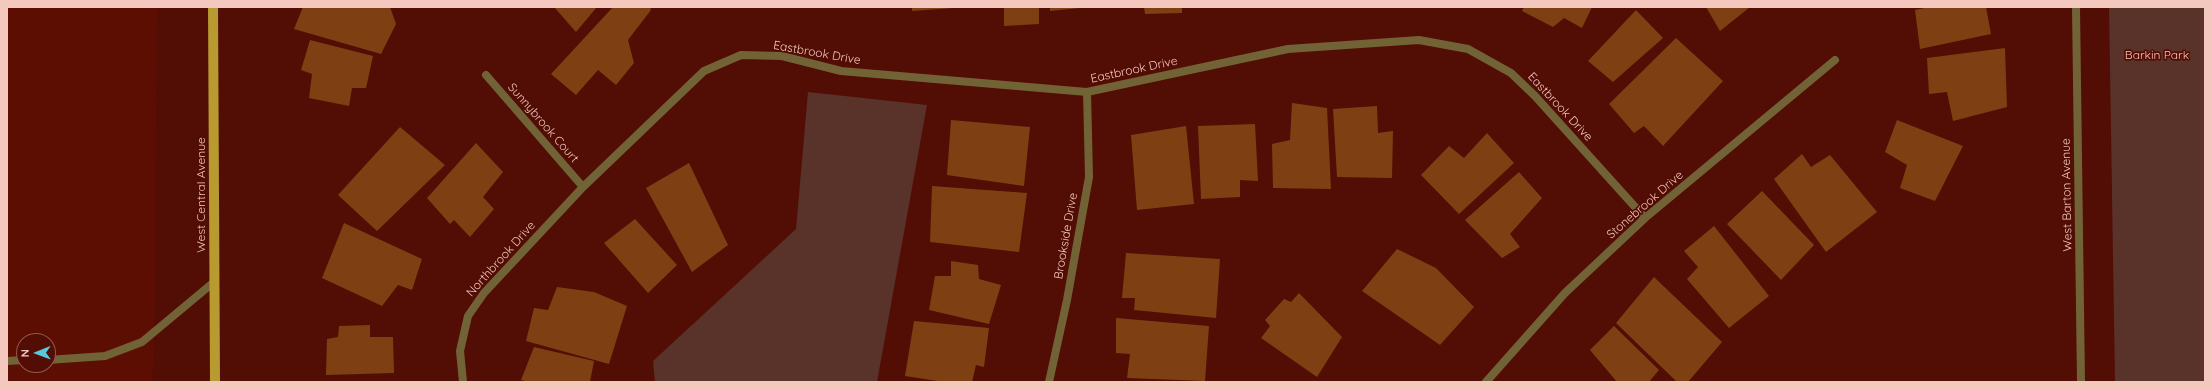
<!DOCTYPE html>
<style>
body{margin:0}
#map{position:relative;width:2212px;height:389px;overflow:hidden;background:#520d04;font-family:Quicksand,sans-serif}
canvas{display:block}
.frame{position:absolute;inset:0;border:8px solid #f3c8bf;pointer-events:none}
.north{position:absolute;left:16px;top:333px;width:40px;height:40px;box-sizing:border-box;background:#520d04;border:1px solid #92584f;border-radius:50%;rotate:269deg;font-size:11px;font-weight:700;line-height:16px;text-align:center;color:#f3c8bf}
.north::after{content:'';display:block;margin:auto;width:14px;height:18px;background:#55cadf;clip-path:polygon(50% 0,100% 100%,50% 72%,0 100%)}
</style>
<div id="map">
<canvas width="2212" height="389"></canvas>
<div class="frame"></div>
<div class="north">N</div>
</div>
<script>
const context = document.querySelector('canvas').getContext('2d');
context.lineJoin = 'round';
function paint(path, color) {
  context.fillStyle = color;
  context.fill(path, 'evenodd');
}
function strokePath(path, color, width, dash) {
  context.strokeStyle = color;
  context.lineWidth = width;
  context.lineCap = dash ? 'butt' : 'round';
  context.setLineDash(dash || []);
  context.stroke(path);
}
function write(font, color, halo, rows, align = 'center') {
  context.font = font + ' Quicksand,sans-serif';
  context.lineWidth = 3.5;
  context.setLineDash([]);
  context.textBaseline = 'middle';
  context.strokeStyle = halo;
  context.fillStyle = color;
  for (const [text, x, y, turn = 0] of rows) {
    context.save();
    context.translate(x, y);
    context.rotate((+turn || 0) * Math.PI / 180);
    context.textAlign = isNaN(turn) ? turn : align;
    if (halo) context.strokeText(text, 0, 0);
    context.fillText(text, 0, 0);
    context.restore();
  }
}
const built = new Path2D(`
 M7,7h150l-3,357 -3,18h-144zM24,341h24v24h-24z`);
const green = new Path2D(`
 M2109,7h96v375h-90z
 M808,92l119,13 -50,277h-222l-2,-21 143,-132z`);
const building = new Path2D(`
 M303,7h87l6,17 -15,30 -87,-25z
 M554,7h43l-21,25z
 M613,7h37l1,3 -23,30 6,23 -18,22 -18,-15 -22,25 -25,-21z
 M912,7h41v1l-41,3z
 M1004,7h35v17l-35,2z
 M1050,7h30v1l-30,3z
 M1144,7h38v6l-37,1z
 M1524,7h68l-10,21 -18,-10 -11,9 -31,-16z
 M1706,7h44l-30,24z
 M1929,7h57l5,27 -71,15 -5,-39z
 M1636,10l27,28 -50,44 -25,-21z
 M1676,38l47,43 -60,65 -19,-20 -10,7 -25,-29z
 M310,40l63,16 -7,32h-14l-3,18 -40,-8 3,-24 -11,-4z
 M2005,48l2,59 -54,14 -6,-29 -18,2 -2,-36z
 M1292,103l35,5 4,81 -58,-1 -1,-44 18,-4z
 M1377,106l1,27 15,-2 -1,47 -55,-1 -4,-68z
 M951,120l79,7 -6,59 -77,-11z
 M1897,120l66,26 -28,55 -35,-13 7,-23 -22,-13z
 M1255,124l3,57 -18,-1v17l-39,2 -3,-73z
 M1186,126l8,78 -57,6 -6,-75z
 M400,127l45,38 -68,66 -39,-36z
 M1487,133l27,30 -55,51 -38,-39 28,-29 15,12z
 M476,143l27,29 -20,25 11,12 -24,28 -16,-17 -4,4 -23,-26z
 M1802,154l9,13 19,-12 47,57 -51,40 -52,-73z
 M689,163l39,82 -36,27 -46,-84z
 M1519,172l23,26 -32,36 10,13 -18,11 -37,-38z
 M932,186l95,7 -8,59 -89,-10z
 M1762,191l52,54 -33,35 -54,-56z
 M635,219l42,46 -29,28 -44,-50z
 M344,223l78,36 -10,31 -14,-5 -16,21 -60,-28z
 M1714,226l55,70 -40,32 -42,-49 11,-12 -14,-16z
 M1397,249l39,19 38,39 -34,38 -78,-54z
 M1126,253l94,6 -4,59 -82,-8 1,-12h-13z
 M951,261l27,4 1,14 22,6 -12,39 -60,-14 6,-34h16z
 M1654,277l68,65 -34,40h-11l-61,-59z
 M557,287l37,5 33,14 -18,58 -83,-23 8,-33 14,2z
 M1299,293l43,44 -25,40 -56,-39 9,-12 -5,-6 19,-21 7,3z
 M1116,318l93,8 -4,55 -78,-3 3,-24 -14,-1z
 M914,321l75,7 -5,39 -8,-2 -4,17h-28l-39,-6z
 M370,325v12h23l1,36 -68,2 1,-36 11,-2 1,-11z
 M1614,326l45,44 -10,12h-32l-27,-32z
 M534,347l60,14 -4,21h-61l-8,-2z`);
const lane = new Path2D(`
 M48,360l57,-4 37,-14 72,-60
 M7,361l17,-1`);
const street = new Path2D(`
 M2076,7l5,375
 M486,75l97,112
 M463,382l-3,-31 8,-35 16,-23 99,-106 121,-116 37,-16 41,1 59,15 246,21 201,-43 131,-9 49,9 43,24 24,23 110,122
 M1049,382l18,-82 22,-123 -2,-85
 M1486,382l79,-89 80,-75 190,-158`);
const primary = new Path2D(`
 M213,7l2,375`);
const streetNames = [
 ["Eastbrook Drive",817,53,10],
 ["Eastbrook Drive",1134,70,-12],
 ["Eastbrook Drive",1560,107,47],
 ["Sunnybrook Court",543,123,49],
 ["West Central Avenue",201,195,-90],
 ["West Barton Avenue",2067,195,-91],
 ["Stonebrook Drive",1645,205,-41],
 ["Brookside Drive",1066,236,-80],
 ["Northbrook Drive",501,259,-48]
];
const parkNames = [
 ["Barkin Park",2157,55]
];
paint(built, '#5c0e03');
paint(green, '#59322a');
paint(building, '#7e4013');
strokePath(lane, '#726336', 8);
strokePath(street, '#726336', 8);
strokePath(primary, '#b99a31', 10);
write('12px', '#f3c8bf', '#520d04', streetNames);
write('12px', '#fdc2b6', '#520d04', parkNames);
</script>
